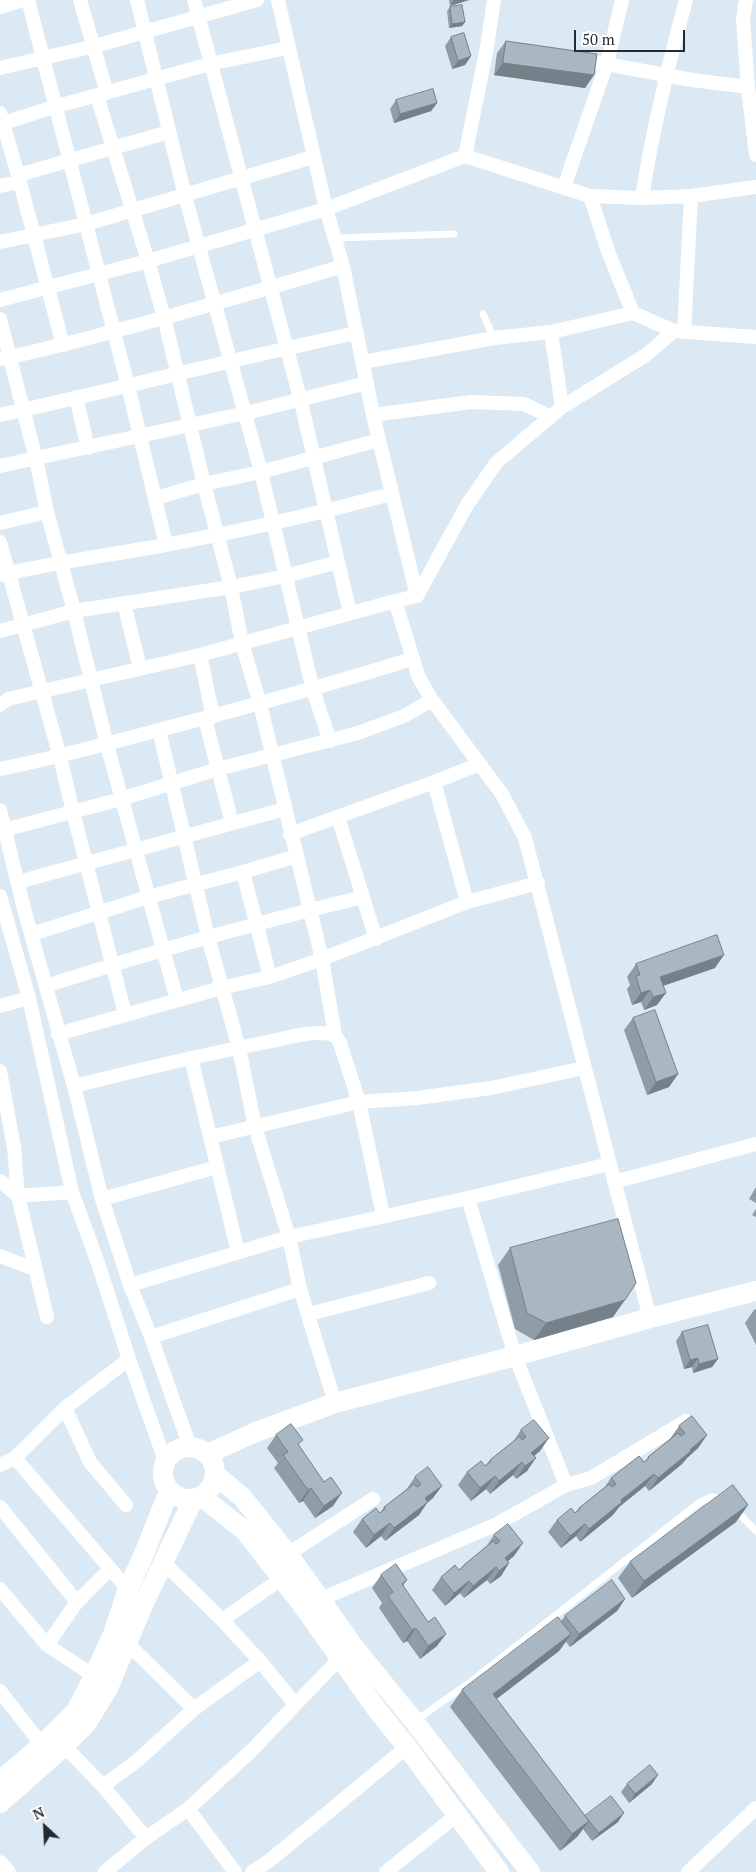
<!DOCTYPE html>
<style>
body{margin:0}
#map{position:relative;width:756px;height:1872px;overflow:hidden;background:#dae9f4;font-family:"PT Serif",serif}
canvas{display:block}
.north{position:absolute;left:20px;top:1802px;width:50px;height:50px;-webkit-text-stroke:4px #fff;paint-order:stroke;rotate:335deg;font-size:14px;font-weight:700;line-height:20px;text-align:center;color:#262b30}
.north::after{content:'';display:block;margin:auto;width:18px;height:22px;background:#262b30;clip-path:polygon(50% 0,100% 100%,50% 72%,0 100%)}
.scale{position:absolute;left:574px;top:30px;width:111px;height:22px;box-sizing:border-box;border:2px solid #262b30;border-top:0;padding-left:6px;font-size:15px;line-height:18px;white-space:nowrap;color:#262b30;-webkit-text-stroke:4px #fff;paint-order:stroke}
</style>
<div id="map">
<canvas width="756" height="1872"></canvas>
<div class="north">N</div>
<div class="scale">50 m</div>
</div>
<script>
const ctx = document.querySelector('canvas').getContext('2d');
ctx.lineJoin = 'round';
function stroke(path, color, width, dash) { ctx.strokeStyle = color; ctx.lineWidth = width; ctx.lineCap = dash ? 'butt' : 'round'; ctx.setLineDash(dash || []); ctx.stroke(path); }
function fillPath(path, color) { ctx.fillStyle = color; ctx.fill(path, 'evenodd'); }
stroke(new Path2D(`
 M335 238 454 234
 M483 314 494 338
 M735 1510 756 1531
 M415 1721 469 1683 700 1502 712 1497 724 1498`), '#fff', 7);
stroke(new Path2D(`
 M28 0 128 386 166 545
 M80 0 107 93
 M137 0 185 196 261 472 313 690 330 741
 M278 0 326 209 343 266 373 415 417 596 395 601 419 678 432 700 502 794 525 838 650 1318
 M746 0 743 20 748 87 756 155
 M0 7 23 0
 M579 59 692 80 748 87
 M0 68 95 46 257 0
 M97 96 148 261 164 317 204 484 231 587 242 643 260 704 322 959 467 902 538 883
 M0 113 18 175 63 345
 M0 124 54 107 210 64 287 48
 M465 156 590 196 642 198 691 196 756 187
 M18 175 169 132
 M0 186 20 182
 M564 187 607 63 622 0
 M590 196 609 254 633 313
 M642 198C652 131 668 66 686 0
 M0 242 86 224 313 157
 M0 300 148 261 326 209 465 156 487 47 494 0
 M0 319 36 459 47 512 74 611 107 745 177 1000
 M551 332 562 407
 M684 332 691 196
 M0 359C59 347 116 331 174 315 231 299 287 283 343 266
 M363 362 494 338 551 332 633 313 674 331 756 337
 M76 397 88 448
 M0 415C119 389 237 358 357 333
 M373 415 471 402 524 404 551 417
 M0 466 246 413 367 383
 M156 498 204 484 261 472 379 440
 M0 523 47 512
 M0 542 60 757 73 812 125 1014
 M338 562 350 613
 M1 575C55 562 111 555 165 545 242 531 317 514 391 494
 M417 596 467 505 496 463 562 407 646 355 674 331
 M124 603 140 668
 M0 631 74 611 231 587 286 576 338 562 300 398 194 0
 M200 655 213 717
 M0 705 8 699 200 655 395 601
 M205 719 232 823
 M159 730 208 937 239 1048 255 1127 289 1237 300 1289 335 1403
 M0 769C54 758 106 744 159 730 244 708 328 685 412 659
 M434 782 480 764
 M0 810 24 909 74 1086 102 1199 130 1285 151 1337 190 1447
 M338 817 376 939
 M4 830 121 799 218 769 358 733 404 716 432 700
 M290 834 434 782 467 902
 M18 882 285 809
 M0 896 29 998 72 1192 98 1263 129 1359 165 1461
 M32 934 148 897 243 872 297 856
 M270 977 322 959 335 1035
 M46 986C150 952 256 923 363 897
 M0 1006 29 998
 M58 1034 221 988 270 977 243 872
 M191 1058 238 1252
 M0 1071 14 1147 18 1196 47 1317
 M74 1086C138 1070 202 1055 267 1042 289 1038 314 1029 335 1035L340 1043 359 1102 383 1215
 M210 1137 359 1102 417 1098 491 1088 584 1068
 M0 1181 18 1196 72 1192
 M614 1182 756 1144
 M468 1198 515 1356 566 1485
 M102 1199 217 1167
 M0 1256 34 1269
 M130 1285 289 1237 468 1198 609 1164
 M309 1314 429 1283
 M151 1337 300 1289
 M65 1408 90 1462 126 1505
 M15 1458 132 1594
 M0 1465 15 1458 65 1408 129 1359
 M0 1507 77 1602 47 1645
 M288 1554 373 1499
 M0 1589 47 1645 94 1676
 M321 1599 495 1525 566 1485 591 1478 686 1421
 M77 1602 110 1569
 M222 1620 281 1579
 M126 1642 194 1709
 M260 1661 295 1704
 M0 1691 42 1745
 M64 1746 103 1786
 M188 1809 235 1872
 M146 1838 103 1786 138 1760 194 1709 260 1661 222 1620 163 1562
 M0 1862 9 1872
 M105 1872 146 1838 188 1809 252 1750 340 1658
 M252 1872 269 1861 407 1747
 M386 1872 458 1814
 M688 1872 756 1808`), '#fff', 14);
stroke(new Path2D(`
 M163 1473a26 26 0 1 1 52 0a26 26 0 1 1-52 0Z
 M207 1454 256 1432 335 1403 515 1356 650 1318 756 1291
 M216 1475 242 1497 288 1554 354 1647 414 1721 530 1872
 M202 1497 245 1531 298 1599 378 1711 407 1747 499 1872
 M0 1781 42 1745 76 1711 94 1676 113 1634 128 1589 144 1554 169 1491
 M0 1803 60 1750 86 1724 108 1688 143 1605 193 1500`), '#fff', 20);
fillPath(new Path2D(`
 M449 0H469L450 6Z
 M450 7 465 22 462 26 449 28 447 11Z
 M451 37 471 56 465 65 452 69 445 46Z
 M506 41 594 75 585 88 494 75 497 53Z
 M396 100 437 103 431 111 394 123 390 109Z
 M636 964 715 968 663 986 657 1005 644 1010 641 1002 632 1005 627 989 630 985 627 977Z
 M633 1018 678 1074 669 1087 647 1095 624 1030Z
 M756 1187V1203L749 1199Z
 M756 1209V1217L752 1215Z
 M510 1248 613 1317 534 1340 515 1329 498 1265Z
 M756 1309V1345L745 1323 754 1310Z
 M682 1332 718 1359 712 1367 693 1373 692 1367 684 1369 676 1341Z
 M679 1426 707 1435 698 1448 687 1458 682 1464 649 1491 645 1486 619 1507 613 1515 580 1542 576 1536 561 1548 548 1532 557 1520 575 1513 579 1508 604 1488 611 1478 645 1462 648 1457 670 1439Z
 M521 1430 540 1451 534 1456 527 1471 516 1479 513 1475 490 1494 486 1489 471 1501 458 1485 467 1472 485 1466 490 1460 513 1442Z
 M276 1435 299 1446 333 1506 315 1518 303 1501 299 1503 274 1468 278 1463 267 1448Z
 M415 1477 433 1498 427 1503 419 1515 385 1541 381 1536 366 1548 353 1532 362 1519 380 1513 384 1507 406 1490Z
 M748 1505 736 1522 632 1598 618 1578 630 1562Z
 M494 1535 514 1556 508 1561 509 1563 501 1576 490 1584 487 1580 464 1598 460 1593 445 1606 432 1590 441 1577 459 1570 464 1565 486 1547Z
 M381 1575 407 1580 403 1586 437 1646 420 1659 407 1641 403 1643 379 1608 382 1603 372 1588Z
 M625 1599 617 1611 570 1647 566 1642 559 1651 496 1699 585 1816 618 1822 592 1841 583 1829 577 1837 560 1851 450 1707 462 1690 561 1621 565 1616Z
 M627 1784H652L629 1803 621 1792Z`), '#909da7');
fillPath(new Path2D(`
 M454 0H469L450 6Z
 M465 22 462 26 449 28 452 24Z
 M471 56 465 65 452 69 458 61Z
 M503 63 594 75 585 88 494 75Z
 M437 103 431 111 394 123 400 114Z
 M724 955 715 968 651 990 660 977Z
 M650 990 641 1002 632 1005 641 993Z
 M666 993 657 1005 644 1010 653 997Z
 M678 1074 669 1087 647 1095 656 1082Z
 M625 1300 613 1317 534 1340 546 1323Z
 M698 1358 692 1367 684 1369 690 1360Z
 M718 1359 712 1367 693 1373 699 1364Z
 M707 1435 698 1448 687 1458 682 1464 649 1491 658 1478 690 1450Z
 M549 1438 540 1451 524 1464 531 1453Z
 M536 1458 527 1471 516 1479 525 1466Z
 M522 1462 513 1475 490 1494 499 1481Z
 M654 1474 645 1486 619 1507 613 1515 580 1542 589 1529 621 1500Z
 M495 1476 486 1489 471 1501 480 1488Z
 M442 1486 433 1498 427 1503 419 1515 385 1541 394 1528 425 1498Z
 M311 1488 303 1501 299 1503 308 1490Z
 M342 1493 333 1506 315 1518 324 1506Z
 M748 1505 736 1522 632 1598 644 1581Z
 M390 1523 381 1536 366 1548 374 1535Z
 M585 1524 576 1536 561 1548 570 1536Z
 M523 1543 514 1556 498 1569 505 1558Z
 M509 1563 501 1576 490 1584 499 1571Z
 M496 1567 487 1580 464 1598 473 1586Z
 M469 1581 460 1593 445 1606 454 1593Z
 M625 1599 617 1611 570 1647 579 1634Z
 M416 1628 407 1641 403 1643 412 1630Z
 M446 1634 437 1646 420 1659 428 1646Z
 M571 1634 559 1651 481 1711 493 1694Z
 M658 1775 652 1784 629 1803 635 1794Z
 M624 1813 618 1822 592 1841 599 1833Z
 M589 1821 577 1837 560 1851 572 1834Z`), '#768088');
const building = new Path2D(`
 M462 5 465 22 452 24 450 7Z
 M464 33 471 56 458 61 451 37Z
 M506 41 597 54 594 75 503 63Z
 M433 89 437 103 400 114 396 100Z
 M717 935 724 955 660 977 666 993 653 997 650 990 641 993 636 976 640 975 636 964Z
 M655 1010 678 1074 656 1082 633 1018Z
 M618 1219 636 1283 625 1300 546 1323 527 1313 510 1248Z
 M708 1325 718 1359 699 1364 698 1358 690 1360 682 1332Z
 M692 1416 707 1435 690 1450 691 1451 658 1478 654 1474 621 1500 622 1502 589 1529 585 1524 570 1536 557 1520 571 1508 575 1513 580 1509 579 1508 609 1484 612 1487 616 1484 611 1478 639 1456 644 1462 649 1458 648 1457 678 1433 681 1436 685 1433 679 1426Z
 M534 1420 549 1438 531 1453 536 1458 525 1466 522 1462 499 1481 495 1476 480 1488 467 1472 481 1461 485 1466 491 1461 490 1460 520 1436 522 1440 526 1437 521 1430Z
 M291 1424 303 1440 298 1444 324 1482 331 1477 342 1493 324 1506 311 1488 308 1490 283 1455 288 1452 276 1435Z
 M428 1467 442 1486 425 1498 428 1502 394 1528 390 1523 374 1535 362 1519 376 1508 380 1513 385 1509 384 1507 414 1484 417 1487 421 1484 415 1477Z
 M733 1485 748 1505 644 1581 630 1562Z
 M508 1524 523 1543 505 1558 509 1563 499 1571 496 1567 473 1586 469 1581 454 1593 441 1577 455 1565 459 1570 464 1566V1565L493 1541 496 1544 500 1541 494 1535Z
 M396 1564 407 1580 402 1584 428 1622 435 1617 446 1634 428 1646 416 1628 412 1630 388 1596 393 1592 381 1575Z
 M612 1580 625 1599 579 1634 565 1616Z
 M558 1617 571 1634 493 1694 589 1821 572 1834 462 1690Z
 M650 1765 658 1775 635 1794 627 1784Z
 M611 1796 624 1813 599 1833 585 1816Z`);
fillPath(building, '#a8b7c2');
stroke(building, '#768088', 1);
</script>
